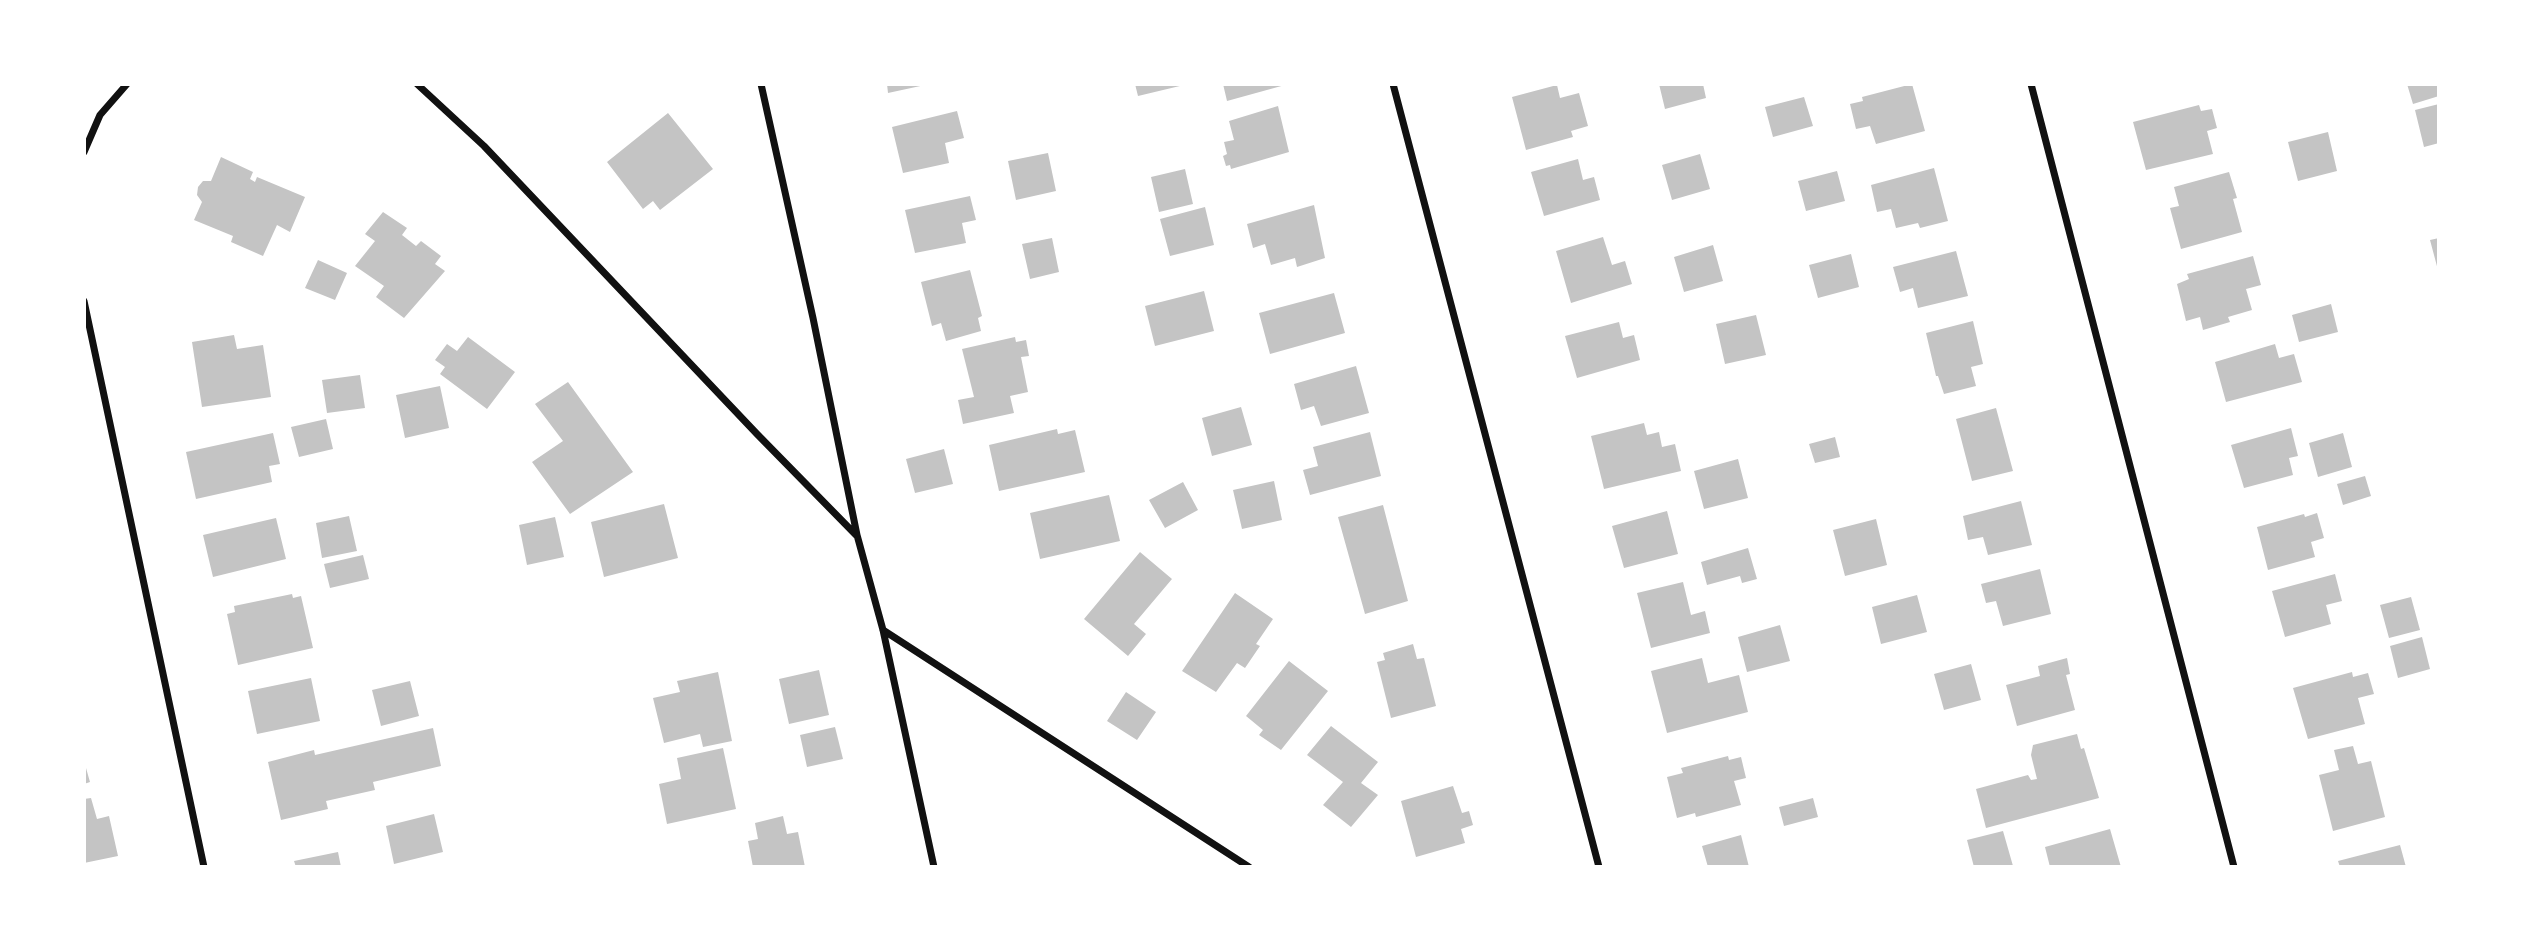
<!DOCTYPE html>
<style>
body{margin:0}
#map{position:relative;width:2523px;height:951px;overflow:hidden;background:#fff;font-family:"Asap Condensed",sans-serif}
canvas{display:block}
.frame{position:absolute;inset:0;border:86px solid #fff;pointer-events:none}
</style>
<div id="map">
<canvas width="2523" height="951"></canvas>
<div class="frame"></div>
</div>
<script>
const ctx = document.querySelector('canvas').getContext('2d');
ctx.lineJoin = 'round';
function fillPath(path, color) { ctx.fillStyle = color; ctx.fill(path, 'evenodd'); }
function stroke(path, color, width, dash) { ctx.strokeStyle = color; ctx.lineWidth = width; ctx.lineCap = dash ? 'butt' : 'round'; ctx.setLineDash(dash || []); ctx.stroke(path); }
fillPath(new Path2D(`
 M887 84H925V85L888 93Z
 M1135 84H1184V85L1138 96Z
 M1223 84H1285V85L1227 101Z
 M1659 84H1703L1706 98 1665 109Z
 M1912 84 1925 131 1876 144 1870 126 1856 129 1850 104 1863 101 1862 97Z
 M2407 84H2439V96L2413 104Z
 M1557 85 1560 98 1579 93 1588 126 1571 131 1573 137 1526 150 1512 97Z
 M1804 97 1813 126 1773 137 1765 107Z
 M2439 104V143L2424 147 2415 110Z
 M2199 105 2201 111 2212 109 2217 128 2207 131 2213 154 2146 170 2133 122Z
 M1278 106 1289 152 1231 169 1230 165 1226 166 1223 156 1227 154 1224 142 1234 140 1229 121Z
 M957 111 964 138 945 143 949 163 903 173 892 127Z
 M668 113 713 169 660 210 653 201 643 209 607 162Z
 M2328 132 2337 171 2298 181 2288 142Z
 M1048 153 1056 191 1016 200 1008 161Z
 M1700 154 1710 189 1672 200 1662 165Z
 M221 157 253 172 250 179 255 182 257 177 305 197 290 232 277 225 263 256 231 242 233 236 194 220 202 202 197 195 198 187 203 181H211Z
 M1578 159 1583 180 1594 177 1600 200 1544 216 1531 172Z
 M1934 168 1948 221 1920 228 1918 223 1896 228 1891 209 1877 212 1871 185Z
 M1185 169 1193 204 1159 212 1151 177Z
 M1837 171 1845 201 1806 211 1798 181Z
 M2229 172 2237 198 2233 199 2242 232 2181 249 2170 208 2179 206 2174 187Z
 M970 196 976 220 962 223 966 243 915 253 905 210Z
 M1314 205 1325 258 1297 267 1295 258 1271 265 1265 244 1253 248 1247 224Z
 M1205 207 1214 245 1170 256 1160 219Z
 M383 212 407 228 402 235 416 246 421 241 441 256 435 264 445 271 404 318 376 297 384 286 355 266 375 241 365 234Z
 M1603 237 1612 265 1625 261 1632 284 1571 303 1556 251Z
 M1052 238 1059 272 1030 279 1022 244Z
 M2439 238V270H2438L2430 240Z
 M1713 245 1723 281 1684 292 1674 257Z
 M1956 251 1968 296 1918 308 1913 288 1900 292 1893 267Z
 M1851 254 1859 287 1818 298 1809 265Z
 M2253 256 2261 285 2246 289 2252 310 2228 317 2230 322 2203 330 2200 317 2186 321 2177 284 2189 279 2187 274Z
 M318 260 347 273 335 300 305 288Z
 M970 270 982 316 978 318 981 331 946 341 941 323 932 326 921 282Z
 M1204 291 1214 331 1155 346 1145 306Z
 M1334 293 1345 333 1270 354 1259 313Z
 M2331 304 2338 332 2299 342 2292 315Z
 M1756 315 1766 355 1725 364 1716 324Z
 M1973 321 1983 364 1971 367 1976 386 1944 394 1938 376H1936L1926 333Z
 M1619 322 1623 338 1634 335 1640 360 1577 378 1565 336Z
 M234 335 237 349 263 345 271 397 202 407 192 342Z
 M468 337 515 372 487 409 440 374 445 367 435 360 447 344 457 351Z
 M1015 337 1016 342 1026 340 1029 356 1021 357 1028 392 1010 396 1014 413 963 424 958 400 974 397 962 349Z
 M2275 344 2279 358 2294 354 2302 382 2226 402 2215 362Z
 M1356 366 1369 413 1321 426 1314 406 1301 410 1294 384Z
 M360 375 365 408 327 413 322 380Z
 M568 382 633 472 570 514 532 462 563 441 535 404Z
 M440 386 449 428 405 438 396 395Z
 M1241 407 1252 445 1212 456 1202 418Z
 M1996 408 2013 471 1972 481 1956 419Z
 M326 419 333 449 299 457 291 427Z
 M1644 423 1647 435 1659 432 1662 447 1675 444 1681 471 1604 489 1591 436Z
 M2291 428 2298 456 2289 458 2293 475 2244 488 2231 445Z
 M1057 429 1058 434 1075 430 1085 472 999 491 989 445Z
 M1370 432 1381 476 1310 495 1303 470 1318 466 1313 447Z
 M273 433 280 464 269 466 272 482 196 499 186 452Z
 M2343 433 2352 467 2318 477 2309 443Z
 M1835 437 1840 457 1815 463 1809 444Z
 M944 449 953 484 915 493 906 459Z
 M1738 459 1748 498 1704 509 1694 471Z
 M2365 476 2371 496 2343 505 2337 484Z
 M1274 481 1282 520 1242 529 1233 490Z
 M1183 482 1198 510 1165 528 1149 500Z
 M1109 495 1120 541 1040 559 1030 513Z
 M2021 501 2032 545 1988 555 1983 537 1968 540 1963 516Z
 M664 504 678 558 604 577 591 522Z
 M1383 505 1408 601 1365 614 1338 517Z
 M1667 511 1678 554 1624 568 1612 526Z
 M2317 513 2324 538 2311 542 2315 557 2268 570 2257 527 2304 514 2305 517Z
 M349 516 357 551 322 558 316 523Z
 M555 517 564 557 527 565 519 525Z
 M276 518 286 559 213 577 203 535Z
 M1876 519 1887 565 1845 576 1833 530Z
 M1748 548 1757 579 1742 583 1740 576 1707 585 1701 562Z
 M1140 552 1172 579 1134 624 1146 634 1128 656 1084 619Z
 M363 555 369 579 330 588 324 564Z
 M2040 569 2051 614 2003 626 1996 601 1986 603 1981 584Z
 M2335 574 2342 601 2326 605 2331 624 2285 637 2272 591Z
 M1683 582 1691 615 1705 611 1710 633 1651 648 1637 593Z
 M1235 593 1273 619 1256 644 1260 646 1245 668 1237 663 1216 692 1182 671Z
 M292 594 293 598 301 596 313 648 238 665 227 614 235 612 234 606Z
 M1917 595 1927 632 1881 644 1872 607Z
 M2411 597 2420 630 2389 638 2380 605Z
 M1780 625 1790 661 1747 672 1738 637Z
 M2422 637 2430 669 2398 678 2390 646Z
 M1413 644 1417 659 1424 658 1436 706 1391 718 1377 662 1385 660 1383 653Z
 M1702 658 1708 683 1739 675 1748 712 1667 733 1651 671Z
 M2067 658 2070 674 2066 675 2075 710 2017 726 2006 685 2040 676 2038 666Z
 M1289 661 1328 691 1281 750 1259 735 1263 730 1246 716Z
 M1971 664 1981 700 1944 710 1934 674Z
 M819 670 829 715 789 724 779 679Z
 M718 672 732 741 703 747 700 734 664 743 653 698 680 692 677 681Z
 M2352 672 2353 677 2368 673 2374 694 2358 698 2365 724 2308 739 2293 688Z
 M311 678 320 721 257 734 248 691Z
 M410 681 419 716 381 726 372 690Z
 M1126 692 1156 712 1137 740 1107 721Z
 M1331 726 1378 762 1361 783 1378 795 1351 827 1323 805 1343 782 1307 755Z
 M835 727 843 759 807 767 800 735Z
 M433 728 441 766 373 782 375 790 326 801 328 809 281 820 268 762 314 750 315 755Z
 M2077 734 2081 749 2084 748 2099 798 1986 828 1976 789 2028 775 2031 780 2037 779 2031 755 2033 745Z
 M2353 746 2358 764 2371 761 2385 817 2333 831 2319 775 2339 770 2334 750Z
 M723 748 736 809 667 824 659 784 681 779 677 758Z
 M1728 756 1729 760 1741 757 1746 778 1734 781 1741 805 1696 817 1695 813 1677 818 1667 777 1683 773 1681 768Z
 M84 761 90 782 84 784Z
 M1453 786 1462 813 1469 811 1473 825 1461 829 1465 843 1416 857 1401 801Z
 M91 798 97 819 109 816 118 856 84 863V799Z
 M1813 798 1818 817 1784 826 1779 807Z
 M434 814 443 852 394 864 386 826Z
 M783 816 787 834 798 832 805 867H753L748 841 758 839 755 823Z
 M2110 829 2121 867H2050L2045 847Z
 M2003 831 2013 866 1974 867 1967 840Z
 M1741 835 1749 867H1708L1702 846Z
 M2400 845 2406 867H2340L2338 861Z
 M338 852 341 867H296L294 861Z`), '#c4c4c4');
stroke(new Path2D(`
 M417 84 484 146 757 434 856 535
 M761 84 813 318 857 535 883 630 934 867
 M1393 84 1599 867
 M2031 84 2234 867
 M84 152 100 115 127 84
 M84 301 204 867
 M883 630 1249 867`), '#111', 7);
</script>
